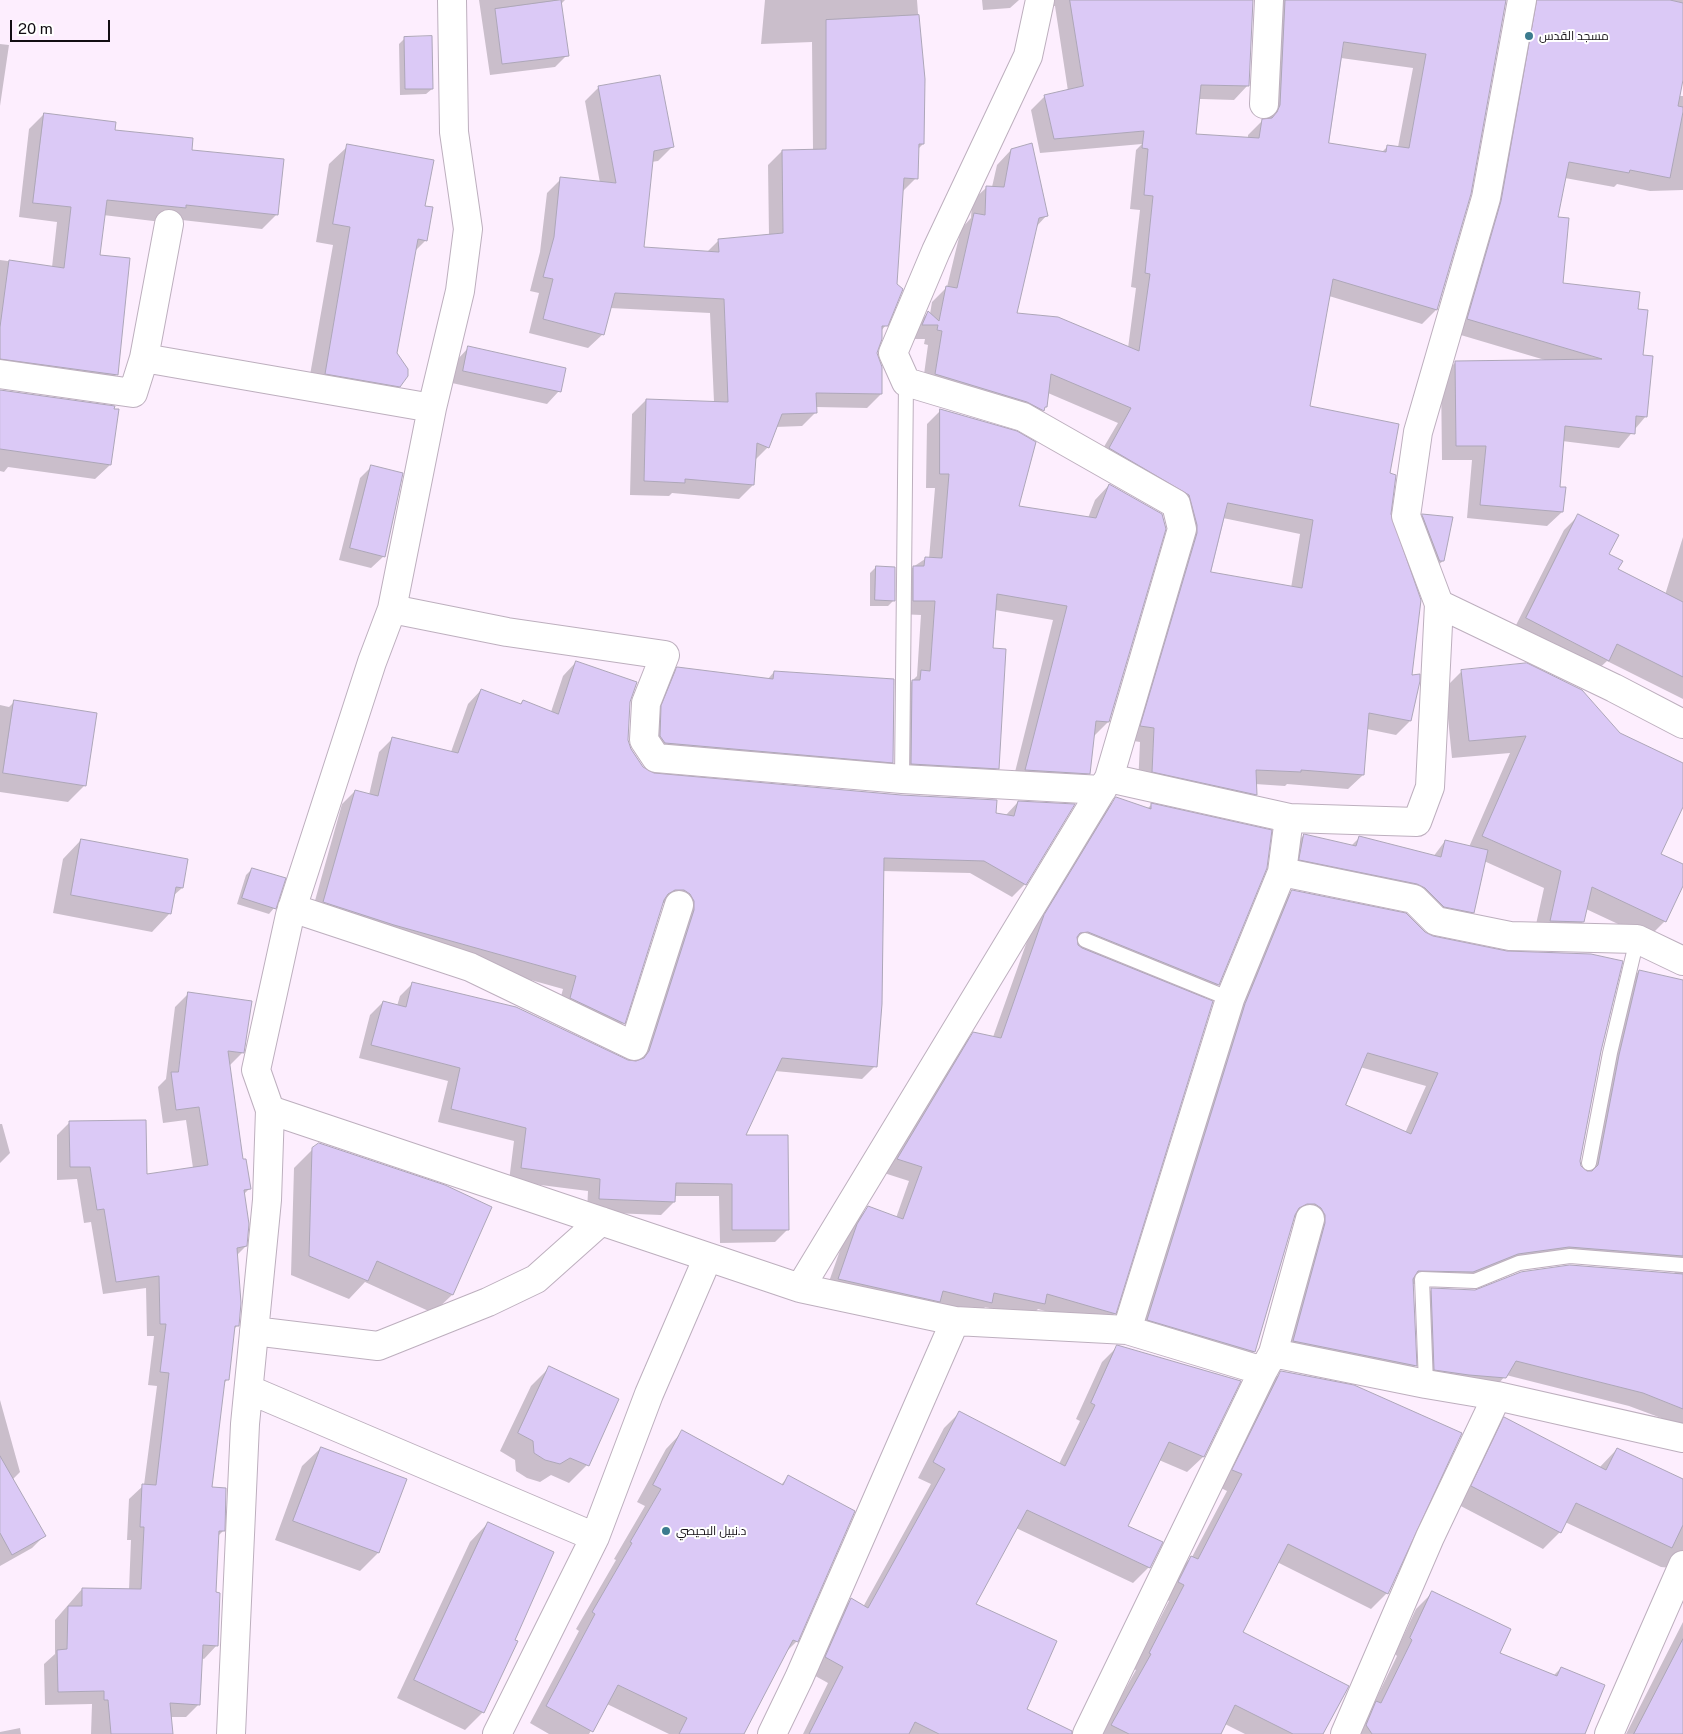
<!DOCTYPE html>
<meta charset="utf-8">
<style>
body{margin:0}
#map{position:relative;width:1683px;height:1734px;overflow:hidden;background:#fdeefe;font-family:"Public Sans",sans-serif}
canvas{display:block}
.scale{position:absolute;left:10px;top:20px;width:100px;height:22px;box-sizing:border-box;border:2px solid #120d13;border-top:0;padding-left:6px;font-size:15px;line-height:18px;white-space:nowrap;color:#120d13;-webkit-text-stroke:4px #fff;paint-order:stroke}
</style>
<div id="map">
<canvas width="1683" height="1734"></canvas>
<div class="scale">20 m</div>
</div>
<script>
const ctx = document.querySelector('canvas').getContext('2d');
ctx.lineJoin = 'round';
function fillPath(path, color) { ctx.fillStyle = color; ctx.fill(path, 'evenodd'); }
function stroke(path, color, width, dash) { ctx.strokeStyle = color; ctx.lineWidth = width; ctx.lineCap = dash ? 'butt' : 'round'; ctx.setLineDash(dash || []); ctx.stroke(path); }
function label(font, color, halo, rows, align = 'center') {
  ctx.font = font + ' "Public Sans",Cairo,sans-serif'; ctx.lineWidth = 4; ctx.setLineDash([]); ctx.textBaseline = 'middle'; ctx.strokeStyle = halo; ctx.fillStyle = color; for (const [text, x, y, turn = 0] of rows) {
    ctx.save(); ctx.translate(x, y); ctx.rotate((+turn || 0) * Math.PI / 180); ctx.textAlign = isNaN(turn) ? turn : align; if (halo) ctx.strokeText(text, 0, 0); ctx.fillText(text, 0, 0); ctx.restore();
  }
}
fillPath(new Path2D(`
 M479 0H565L561 4 567 55 555 67 490 75Z
 M765 0H917L923 79V144L918 149 916 178 902 192 886 325 881 331 876 353 881 394 867 408 816 407V412L802 426 775 427 768 447 755 460 753 485 739 499 672 493 669 496 630 495 632 414 646 400 714 402 710 313 610 308 603 334 588 348 529 333 539 293 530 291 540 252 547 193 561 179 600 183 585 101 599 87 672 147 658 161 651 162 642 248 707 252 719 240 769 236 768 165 782 151 813 150 812 42 761 44Z
 M982 0H1019L1010 8 983 10Z
 M1032 0H1134L1195 135 1248 138V135L1263 120H1266L1271 16 1261 0H1505L1436 310 1422 324 1329 296 1308 407 1388 474 1390 521 1410 676V721L1396 735 1367 729 1363 775 1348 789 1287 784 1285 786 1255 784V794L1241 809 1138 786 1140 742 1127 740 1174 509 1095 462 1118 423 1048 393 1046 406 1029 425 922 389 928 345 924 344 925 339H908L914 327 928 313 930 314 932 302 947 287 961 229 971 218 972 201 987 187H992L997 165 1011 150 1047 215 1036 227 1015 314 1128 348 1136 288 1131 287 1140 210 1130 209 1136 150 1142 144 1040 153 1031 110 1045 96 1068 91 1055 6 1039 7ZM1341 58 1413 68 1398 147 1388 146 1381 153 1328 144ZM1223 518 1300 534 1291 588 1209 573Z
 M1167 0H1252L1248 85 1234 100 1169 98Z
 M1513 0H1683V74L1679 96H1683V190L1650 191 1617 184 1614 187 1565 178 1557 219 1562 285 1637 310 1646 416 1619 448 1562 441 1559 488 1562 512 1547 526 1467 518 1472 460H1442L1441 376 1456 362 1545 360 1454 333Z
 M405 38 432 89 426 94 400 95 399 44Z
 M0 44 9 45 0 106Z
 M44 114 191 151 277 214 262 229 173 219 170 223 103 215 99 256 117 374 102 389 0 375V260L52 267 57 222 19 217 29 129Z
 M348 146 424 207 426 240 414 252 396 353 399 386 380 404 307 392 333 245 316 242 329 164Z
 M469 347 559 391 547 404 452 383 457 360Z
 M0 391 110 465 95 479 8 467 4 472 0 471Z
 M941 410 1018 507 1088 518 1095 500 1109 485 1108 722 1093 737 1089 773 1074 787 1012 784 1053 620 995 610 992 650 998 768 983 782 897 778 898 695 917 676 921 615 899 614V582L913 567 925 559H929L935 488H926L927 424Z
 M372 466 384 556 371 568 339 560 360 478Z
 M1423 516 1451 519 1443 561 1437 566 1417 521Z
 M1578 516 1617 570 1665 595 1683 537V699L1607 661 1593 674 1512 633 1564 530Z
 M876 567 894 600 888 606H870V573Z
 M576 662 629 702 627 740 630 749 642 768 654 775 1005 816 1018 802 1025 884 1012 897 970 873 882 871 875 1066 862 1079 775 1071 744 1136 788 1229 775 1242 720 1243 719 1196H674V1202L661 1215 587 1212 588 1191 509 1181 514 1141 438 1122 448 1081 359 1058 370 1015 383 1002 397 1006 400 996 413 983 627 1061 637 1062 681 924 671 903H662L623 1023 610 1037 557 1011 563 989 380 938 311 915 342 804 355 791 369 795 379 752 392 739 451 752 468 704 481 690 520 705 523 701 551 712 563 676Z
 M678 668 767 680 774 672 892 762 874 780 646 761 659 687Z
 M1462 671 1619 734 1683 765V804L1659 854 1683 866V884L1665 921 1648 938 1586 909 1583 922 1566 939 1533 938 1544 888 1484 861 1473 912 1461 924 1288 871 1292 847 1304 835 1351 846 1359 838 1433 857 1445 841 1469 847 1510 753 1452 758 1445 688Z
 M14 702 85 785 68 802 0 792V705L9 707Z
 M1116 799 1147 809 1151 805 1218 984 1203 999 1115 1313 1101 1327 1038 1309 1030 1317 985 1307 977 1316 825 1293 844 1239 854 1222 868 1208 896 1218 909 1181 884 1173 960 1047 974 1033 993 1037 1031 930 1102 813Z
 M81 840 187 860 182 888 173 896 170 913 152 932 53 913 63 859Z
 M252 869 274 908 269 914 237 904 246 875Z
 M1292 891 1424 933 1600 1051 1579 1161 1580 1167 1586 1172 1606 1069 1626 984 1639 971 1683 996V1424L1680 1425 1629 1406 1506 1375 1492 1391 1421 1383 1418 1303 1432 1289 1475 1291 1678 1275 1670 1269 1555 1260 1459 1285 1412 1284 1415 1366 1402 1379 1280 1354 1301 1217H1293L1254 1352 1241 1365 1134 1333 1232 1019 1279 905ZM1360 1067 1426 1086 1405 1133 1345 1105Z
 M188 994 243 1052 229 1066 242 1160 249 1189 243 1195 246 1246 237 1255 238 1325 233 1330 228 1379 224 1383 211 1489 223 1531 218 1536 215 1594 217 1645 204 1659 201 1658 199 1704 186 1717H170L172 1734H91L92 1704 45 1705 44 1664 55 1654V1620L82 1589 129 1590 131 1540H127L129 1499 144 1485 157 1386 148 1385 154 1336H147L146 1288 103 1294 91 1222 84 1223 77 1179 57 1180V1135L70 1122 146 1175 193 1168 186 1120 163 1123 158 1087 166 1079 175 1007Z
 M0 1124H2L10 1153 0 1163Z
 M313 1149 491 1207 452 1295 433 1313 365 1282 349 1299 291 1275 294 1168Z
 M1117 1347 1239 1381 1203 1457 1187 1472 1159 1460 1126 1526 1149 1567 1133 1583 1016 1528 974 1605 1026 1709 1053 1734H803L828 1683 810 1673 836 1615 851 1600 863 1607 931 1484 918 1478 944 1428 959 1413 1059 1464 1080 1421 1076 1419 1102 1362Z
 M549 1368 587 1465 569 1483 551 1475 540 1482 527 1478 516 1471 515 1460 500 1451 531 1386Z
 M1282 1372 1387 1593 1371 1609 1277 1562 1241 1632 1322 1734H1245L1225 1724 1220 1734H1100L1136 1670 1134 1669 1169 1601 1163 1598 1175 1573 1192 1557 1227 1491 1217 1486 1265 1388Z
 M0 1400 20 1472 8 1484 0 1486Z
 M1505 1419 1599 1468 1617 1449 1683 1480V1577L1672 1568 1661 1567 1565 1522 1560 1532 1543 1549 1455 1503 1487 1436Z
 M682 1432 781 1485 788 1477 797 1641 785 1653 743 1734H669L607 1704 589 1734H549L530 1723 579 1631 576 1629 616 1560 614 1559 645 1506 637 1502 666 1449Z
 M321 1448 405 1479 378 1553 360 1571 275 1540 302 1466Z
 M0 1514 44 1536 32 1548 0 1566Z
 M488 1523 483 1712 465 1730 397 1698 470 1542Z
 M1432 1593 1498 1653 1554 1675 1561 1668 1583 1734H1354L1361 1718 1372 1707 1397 1656 1395 1654 1416 1609Z
 M1683 1622V1734H1626Z
 M20 1728 21 1734H0V1732Z`), '#0003');
const building = new Path2D(`
 M561 0 569 56 502 64 495 9Z
 M1070 0H1253L1249 86 1201 85 1196 134 1259 138 1262 119 1272 118 1277 112 1280 105 1285 0H1506L1471 194 1437 310 1333 279 1310 406 1399 424 1390 473 1396 475 1391 514 1421 600 1412 675 1420 674V681L1411 721 1369 713 1364 775 1301 770V772L1256 770 1257 795 1152 772 1154 728 1140 726 1197 533V525L1189 495 1109 448 1131 408 1051 374 1047 407H1045L1044 411 1027 402 935 374 942 331 937 330 938 325H922L928 311 939 321 946 286 957 288 974 213 985 215 986 186 1004 187 1011 149 1032 143 1048 216 1039 218 1017 313 1058 317 1139 351 1150 274 1145 273 1153 196 1144 195 1148 149 1142 148 1144 131 1054 139 1044 95 1083 86ZM1344 42 1426 54 1409 148 1387 145 1386 152 1329 143ZM1228 503 1313 520 1302 588 1211 572Z
 M1537 0H1670L1683 3V80L1678 106 1683 107V112L1670 178 1630 170 1629 173 1569 162 1558 217 1569 218 1563 283 1640 292 1638 309 1648 310 1643 355 1653 356 1647 417 1636 416 1635 434 1565 426 1560 487H1566L1563 512 1480 505 1486 446H1456L1455 361 1602 359 1467 319 1501 201Z
 M919 15 925 79 924 144H919L918 179 904 178 897 284 903 289 888 326H882V339L877 353 882 367V394L816 393 817 413 782 414 769 448 757 443 754 485 685 479V483L644 481 646 399 728 402 724 299 615 293 604 335 543 319 553 279 543 277 554 237 560 177 616 183 598 86 660 75 674 147 654 151 644 247 719 252 718 239 783 233 782 150 826 149V20Z
 M432 36 433 89H405L404 37Z
 M44 113 116 122 115 130 193 138 192 150 284 159 278 215 186 205V208L107 200 100 255 130 258 118 375 0 359V327L9 260 64 268 71 207 33 203Z
 M347 144 434 160 425 206 433 207 427 241 418 239 397 353 408 369V376L400 387 325 374 350 227 333 224Z
 M468 346 566 368 561 392 463 371Z
 M0 390 115 406 114 409H119L111 465 0 449Z
 M940 409 1017 431 1036 442 1019 506 1096 518 1109 484 1162 514 1166 529 1109 722 1096 721 1090 774 1025 770 1067 606 997 594 993 648 1006 649 999 769 911 764 912 680H920L921 670 930 671 935 601H913V566H924L925 557 942 558 949 474H940Z
 M371 465 403 473 385 557 350 548Z
 M1422 514 1453 517 1444 561H1440Z
 M1578 514 1619 535 1609 554 1623 561 1618 569 1683 602V677L1617 644 1609 661 1526 618Z
 M876 566 895 567V601L875 600Z
 M576 661 637 682 630 702 628 740 631 749 643 767 654 773 901 795 997 800 996 813 1014 816 1018 801 1075 804 1026 885 984 861 884 858 882 1004 877 1067 782 1058 746 1135H788L789 1230H732V1184L676 1183 675 1202 599 1199 600 1179 521 1168 526 1128 451 1109 460 1068 371 1045 383 1001 406 1007 412 982 516 1007 628 1060 636 1061 644 1058 649 1051 694 910V901L690 894 684 890H675L668 894 664 900 625 1024 570 998 576 976 394 925 323 902 355 790 378 796 392 737 458 753 481 689 521 704 523 700 558 714Z
 M1527 663 1582 690 1620 733 1683 763V807L1661 854 1683 864V886L1666 922 1592 887 1584 922 1550 921 1561 871 1482 836 1526 736 1469 741 1461 670Z
 M677 667 773 679 774 671 894 679 893 763 665 743 660 736 661 706Z
 M14 700 97 713 86 786 3 773Z
 M1116 797 1151 809V803L1272 830 1267 868 1219 985 1088 932 1080 933 1077 937 1078 945 1082 948 1213 1001 1116 1314 1047 1294 1045 1304 994 1293 992 1303 943 1291 940 1302 838 1279 857 1224 868 1206 903 1219 922 1167 897 1159 973 1032 1001 1038 1044 915Z
 M1304 834 1356 846 1359 836 1441 857 1445 840 1488 850 1474 913 1444 907 1425 888 1417 884 1299 860Z
 M81 839 188 859 183 888 176 887 171 914 71 895Z
 M252 868 286 878 276 909 242 898Z
 M1292 890 1406 913 1425 932 1433 936 1507 951 1591 954 1623 961 1601 1051 1580 1161 1581 1166 1587 1171H1592L1598 1165 1619 1055 1639 970 1683 980V1256L1569 1247 1518 1254 1473 1272 1418 1271 1413 1279 1417 1366 1293 1341 1325 1223V1215L1321 1208 1315 1204H1307L1299 1208 1295 1215 1255 1352 1147 1320 1245 1004ZM1368 1053 1438 1073 1411 1134 1346 1105Z
 M188 992 252 1001 244 1053 228 1051 243 1159H246L251 1189 244 1190 249 1224 247 1246 237 1248 241 1303 239 1326H235L229 1380H225L212 1487 226 1488 225 1531H219L216 1592 220 1593 218 1646 203 1645 200 1705 170 1703 173 1734H111L108 1700H104V1691L58 1692 57 1650 67 1649 68 1606H82V1588L141 1589 144 1527H140L142 1484 156 1485 169 1373 160 1372 166 1324H160L159 1276 116 1282 104 1209 97 1210 90 1167H70L69 1121 146 1120 147 1174 208 1165 199 1107 176 1110 171 1072H178Z
 M319 1143 445 1185 492 1207 453 1295 377 1261 368 1281 309 1256 312 1148Z
 M1570 1265 1683 1274V1409L1643 1393 1516 1361 1506 1378 1469 1375 1434 1370 1431 1288 1475 1290 1521 1272Z
 M1117 1345 1241 1381 1204 1457 1169 1442 1128 1526 1163 1542 1150 1568 1027 1510 976 1604 1057 1641 1027 1709 1072 1731V1734H939L915 1722 909 1734H809L843 1667 825 1657 851 1598 868 1608 945 1469 933 1462 959 1411 1065 1466 1095 1405 1091 1403Z
 M549 1366 619 1399 589 1466 570 1458 560 1464 545 1460 534 1453 533 1441 518 1433Z
 M1281 1371 1354 1385 1462 1433 1388 1594 1288 1544 1243 1632 1349 1686 1323 1734H1293L1235 1705 1221 1734H1129L1111 1725 1151 1654 1149 1653 1184 1585 1178 1582 1191 1556 1198 1559 1242 1474 1232 1470Z
 M1504 1417 1606 1470 1617 1448 1683 1479V1525L1672 1548 1576 1503 1561 1533 1471 1486Z
 M682 1430 783 1485 788 1475 855 1511 798 1642 793 1640 744 1734H679L687 1718 618 1685 593 1732 546 1706 595 1614 592 1612 632 1543 630 1542 661 1489 653 1485Z
 M321 1447 407 1479 379 1553 293 1521Z
 M0 1456 46 1536 12 1555 0 1533Z
 M488 1522 554 1552 515 1640 518 1641 484 1713 414 1680Z
 M1432 1591 1511 1629 1500 1653 1557 1676 1561 1667 1605 1685 1585 1734H1372L1366 1725 1376 1701 1381 1703 1412 1640 1410 1638Z
 M1683 1639V1734H1634Z`);
fillPath(building, '#dbc9f6');
stroke(building, '#ada6b8', 1);
const lane = new Path2D(`
 M902 779 906 382
 M1085 940 1230 999
 M1589 1163 1610 1053 1637 939
 M1426 1384 1422 1279 1475 1281 1519 1263 1570 1256 1683 1265`);
const street = new Path2D(`
 M1522 0 1486 198 1418 432 1406 516 1439 604 1614 688 1683 724
 M1264 104 1269 0
 M144 358 432 408
 M0 374 133 393 144 358 169 224
 M392 609 507 632 665 655 646 703 644 740 656 758 902 779 1102 790
 M1109 778 1289 818 1417 822 1430 787 1439 604
 M1282 872 1414 899 1436 921 1510 936 1637 939 1683 961
 M292 908 470 967 634 1046 679 905
 M270 1110 708 1257 649 1394 595 1537 497 1734
 M708 1257 800 1288 955 1321 1127 1330 1263 1371 1273 1353 1426 1384 1497 1396 1683 1438
 M800 1288 1109 778 1182 529 1176 504 1023 417 906 382 893 353 936 251 1028 56 1040 0
 M1127 1330 1230 999 1282 872 1289 818
 M254 1331 378 1346 488 1302 536 1279 601 1221
 M1273 1353 1310 1219
 M250 1390 595 1537
 M231 1734 245 1424 267 1200 270 1110 256 1070 290 915 372 662 392 609 432 408 460 291 468 229 454 132 452 0
 M772 1734 799 1678 955 1321
 M1087 1734 1263 1371
 M1345 1734 1430 1537 1497 1396
 M1609 1734 1683 1565`);
stroke(lane, '#bdafbe', 16);
stroke(street, '#bdafbe', 30);
stroke(lane, '#fff', 14);
stroke(street, '#fff', 28);
for (const [x, y, r, color] of [
 [1529,36,5,"#3b7b8e"],
 [666,1531,5,"#3b7b8e"]
]) { const dot = new Path2D(); dot.arc(x, y, r, 0, 2 * Math.PI); ctx.fillStyle = color; ctx.fill(dot); stroke(dot, '#fff', 2); }
label('12px', '#120d13', '#fff', [
 ["مسجد القدس",1539,36],
 ["د.نبيل البحيصي",676,1531]
], 'left');
</script>
